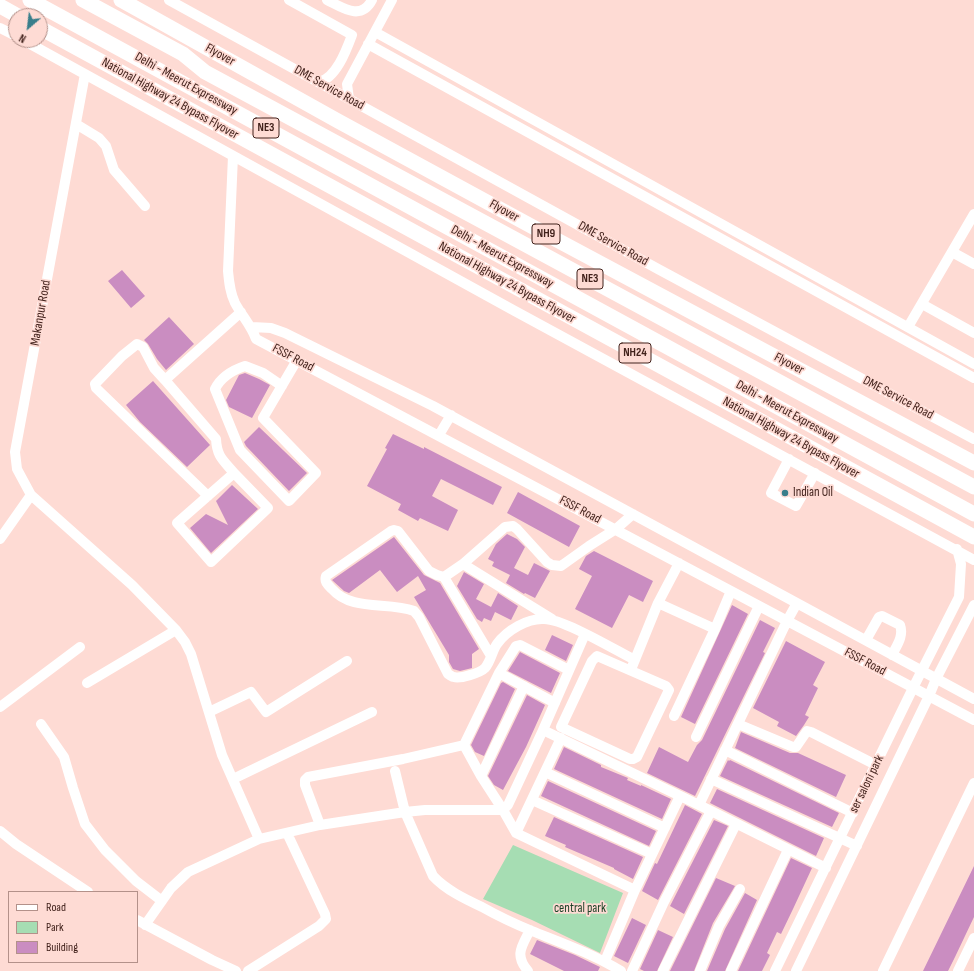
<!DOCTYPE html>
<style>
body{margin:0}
#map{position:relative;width:974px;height:971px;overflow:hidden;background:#fedbd4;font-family:"Sofia Sans Condensed",sans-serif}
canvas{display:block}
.legend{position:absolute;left:8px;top:891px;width:130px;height:72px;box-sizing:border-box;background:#fedbd4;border:1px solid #b3918a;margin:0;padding:5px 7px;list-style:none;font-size:12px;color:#42221c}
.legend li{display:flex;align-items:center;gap:8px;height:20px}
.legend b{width:20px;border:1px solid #b3918a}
.north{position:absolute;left:8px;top:8px;width:40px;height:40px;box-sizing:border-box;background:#fedbd4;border:1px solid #b3918a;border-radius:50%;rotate:208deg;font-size:11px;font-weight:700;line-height:16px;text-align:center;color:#42221c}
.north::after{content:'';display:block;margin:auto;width:14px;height:18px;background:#397e8b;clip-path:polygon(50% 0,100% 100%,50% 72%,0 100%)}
</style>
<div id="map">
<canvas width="974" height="971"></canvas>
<ul class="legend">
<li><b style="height:5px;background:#fff"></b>Road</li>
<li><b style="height:11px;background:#a6ddb3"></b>Park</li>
<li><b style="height:11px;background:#ca8dc1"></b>Building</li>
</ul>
<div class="north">N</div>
</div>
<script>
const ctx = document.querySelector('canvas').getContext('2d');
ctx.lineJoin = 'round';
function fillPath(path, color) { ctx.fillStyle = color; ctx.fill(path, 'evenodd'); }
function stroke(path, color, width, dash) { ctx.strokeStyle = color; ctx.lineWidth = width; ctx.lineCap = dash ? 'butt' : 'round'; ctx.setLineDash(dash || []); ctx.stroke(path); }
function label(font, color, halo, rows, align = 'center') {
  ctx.font = font + ' "Sofia Sans Condensed",sans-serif'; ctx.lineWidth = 3.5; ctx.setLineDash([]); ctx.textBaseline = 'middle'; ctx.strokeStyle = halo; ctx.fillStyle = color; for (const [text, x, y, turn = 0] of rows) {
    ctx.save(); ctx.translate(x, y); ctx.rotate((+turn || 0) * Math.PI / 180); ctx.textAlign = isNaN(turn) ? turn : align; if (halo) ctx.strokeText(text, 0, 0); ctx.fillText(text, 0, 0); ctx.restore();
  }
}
fillPath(new Path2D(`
 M513 845 623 893 600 953 532 920 483 899Z`), '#a6ddb3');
fillPath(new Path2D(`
 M122 270 145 296 131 308 108 281Z
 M169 317 194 344 166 370 157 359 148 344 144 340Z
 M245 373 259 379 270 385 252 418 229 407 226 400 239 375Z
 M153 381 210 445 187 467 140 422 126 405Z
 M259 427 307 473 289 491 246 446 244 442Z
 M393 434 424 449V447L502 487 493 505 441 479 432 496 458 510 448 531 420 518 418 521 398 510 401 504 367 486 387 449 385 448Z
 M232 485 258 509 211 553 190 528 206 514 228 525 216 501Z
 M518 492 580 526 569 547 507 513Z
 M507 534 517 539 525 547 514 568 528 575 534 563 550 571 535 598 525 593 524 594 506 583 510 575 492 566 494 562 488 559 496 544Z
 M394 537 424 575 440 583 479 649 472 654V668L460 671 453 669 449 662V655L414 597 426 590 418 576 397 592 380 570 349 593 344 591 332 580Z
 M594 551 653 581 643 602 629 595 612 628 575 609 592 576 579 569 586 556Z
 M464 572 484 584 476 599 491 607 498 593 518 606 511 620 495 612 491 621 484 618 482 622 477 619 457 586Z
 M732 605 748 614 695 724 681 717Z
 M760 620 775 628 763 652 765 653 695 796 647 773 659 747 688 762 697 745 702 740Z
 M552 635 573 645 566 661 545 650Z
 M786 641 825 662 813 685 818 688 805 715 809 717 804 725 796 736 777 726 779 722 753 708Z
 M520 652 560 673 551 693 508 671Z
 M503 682 515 689 484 756 475 752 471 745 501 683Z
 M527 695 545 705 526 747 503 790 494 785 488 776Z
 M741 732 790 753H798L846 775 836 797 735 748Z
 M564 747 601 765V767L628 778 627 780 641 786V785L671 799 662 819 554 769Z
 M728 760 729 761 730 760 839 813 832 827 720 776Z
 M548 781 656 831 649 846 541 796Z
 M717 789 824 838 816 856 710 803Z
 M685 805 702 814 658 900 642 891 655 863 657 864Z
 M554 817 643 857 633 879 614 869V868L565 847 566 845 545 836Z
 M714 820 728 826 684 914 670 906Z
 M791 858 812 868 793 909 781 934 777 932 767 953 770 955 762 971H738Z
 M974 866V917L955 957 948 971H923Z
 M716 878 735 886 713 923 694 971H670Z
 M745 893 757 900 725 971H707L725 929Z
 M632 918 646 925 628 963 614 956Z
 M658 930 673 937 657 971H644L640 969Z
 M537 940 575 955 600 967 598 971H564L530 954Z`), '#ca8dc1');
stroke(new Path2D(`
 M169 0 658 269 974 439
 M289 0 352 35C346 51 336 78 319 82
 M327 0C343 8 361 21 372 0
 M0 28 16 36
 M375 32 974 364
 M23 40 513 310 974 560
 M368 44 974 378
 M85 74 15 452 17 469 31 495 132 585 176 630 185 642 191 654 222 755 259 839
 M349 99 347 84 392 0
 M76 124 99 138 106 146 114 170 145 206
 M233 156 228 271C229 282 230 293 235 303 242 316 251 325 256 339L974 720
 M952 252 974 264
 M922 304 974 333
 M252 327 271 328 285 333 433 406 974 699
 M908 327 974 214
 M165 380 154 368 143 347 137 344 122 356 95 384 96 388 208 496
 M282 386 263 373 245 366C233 370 221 377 215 389L240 450 289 501 316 473 263 418 297 360
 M439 435 451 415
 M789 459 771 493 796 506 815 473
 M234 473 268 508 211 562 177 523 234 473C223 460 217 457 216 439L165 380 241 312
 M0 539 31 495
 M463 564 552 619
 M444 577 463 564 505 527 513 526 517 529 547 562 552 565 561 566 589 546 616 529 633 514
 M658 603 715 629
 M797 603 787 621 699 805 826 868
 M866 640 879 617 882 616 900 625C904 636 897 645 892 655
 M491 656 444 577 437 575 429 571 398 531 394 530 391 531 326 576C324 582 328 585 332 589 352 612 388 601 414 611L419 617 448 674C450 675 452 677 454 677 460 679 480 673 485 668 491 661 492 651 497 644 507 630 528 618 544 619 564 619 615 650 635 660
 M597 656 666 686 669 690 637 757 633 759H630L561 727 592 661Z
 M632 667 658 603 679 563
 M499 673 555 703
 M87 683 176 630
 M0 707 80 647
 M209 712 251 692 266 712 347 661
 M674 716 715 629 731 591
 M41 724 64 757 73 788 85 824 105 850 136 881 162 901
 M738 724 793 747H796L807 731 811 732 876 765
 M543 730 699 805
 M696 737 759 606
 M464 745 481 776 503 810 516 833 635 890
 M725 750 853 813
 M395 771 405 812 433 876C446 890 465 899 482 907 498 916 515 924 532 931 562 943 593 954 621 971
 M545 772 665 828
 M481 776 524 686
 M233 779 372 712
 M711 779 857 846
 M532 800 652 854
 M320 825 305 785V780L308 777 403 759 464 745 499 673 516 646 520 645 569 670
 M0 831 16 844 88 892
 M516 833 561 738
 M137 920 212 960 236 971
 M145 925 171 888 188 872 259 839 320 825 405 812 425 810H503L508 805 543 730 585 634
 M605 961 635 890 680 796
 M248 971 319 926 326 919 325 914 287 833
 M528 971C514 955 522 946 530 930
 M632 971 664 902 711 811
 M663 971 736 824
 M700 971 719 926 740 889
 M731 971 788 850
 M775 971 913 688 959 597 961 564 957 549
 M796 971 929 696 936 679 974 605
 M883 971 974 783
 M958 971 974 938`), '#fff', 10);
stroke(new Path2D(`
 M30 0 974 514
 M83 0 183 54 205 72 489 225 974 487
 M121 0 338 121 555 239 974 463
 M0 6 18 16
 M40 28 974 537`), '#fff', 15);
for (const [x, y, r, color] of [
 [785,493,4,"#397e8b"]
]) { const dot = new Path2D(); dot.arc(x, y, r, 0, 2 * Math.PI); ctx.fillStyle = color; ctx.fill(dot); stroke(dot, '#fedbd4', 1.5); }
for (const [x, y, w] of [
 [266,128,26],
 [546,234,28],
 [590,279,26],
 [635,353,32]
]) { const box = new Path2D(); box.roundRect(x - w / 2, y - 10, w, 20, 3); ctx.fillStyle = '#fedbd4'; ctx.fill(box); stroke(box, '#42221c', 1); }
label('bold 12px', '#42221c', null, [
 ["NE3",266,128],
 ["NH9",546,234],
 ["NE3",590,279],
 ["NH24",635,353]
]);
label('13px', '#42221c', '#fedbd4', [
 ["Flyover",220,55,29],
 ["Delhi - Meerut Expressway",186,84,29],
 ["DME Service Road",329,88,29],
 ["National Highway 24 Bypass Flyover",170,99,29],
 ["Flyover",504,211,29],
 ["DME Service Road",613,244,29],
 ["Delhi - Meerut Expressway",502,257,29],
 ["National Highway 24 Bypass Flyover",507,283,29],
 ["Makanpur Road",41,313,-80],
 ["FSSF Road",293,358,28],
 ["Flyover",789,364,28],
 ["DME Service Road",898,398,28],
 ["Delhi - Meerut Expressway",787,412,29],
 ["National Highway 24 Bypass Flyover",791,438,29],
 ["FSSF Road",580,510,28],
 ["FSSF Road",865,662,28],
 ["ser saloni park",867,784,-64]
]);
label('13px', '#42221c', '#fedbd4', [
 ["Indian Oil",793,493]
], 'left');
label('13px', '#183f24', '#fedbd4', [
 ["central park",580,909]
]);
</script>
